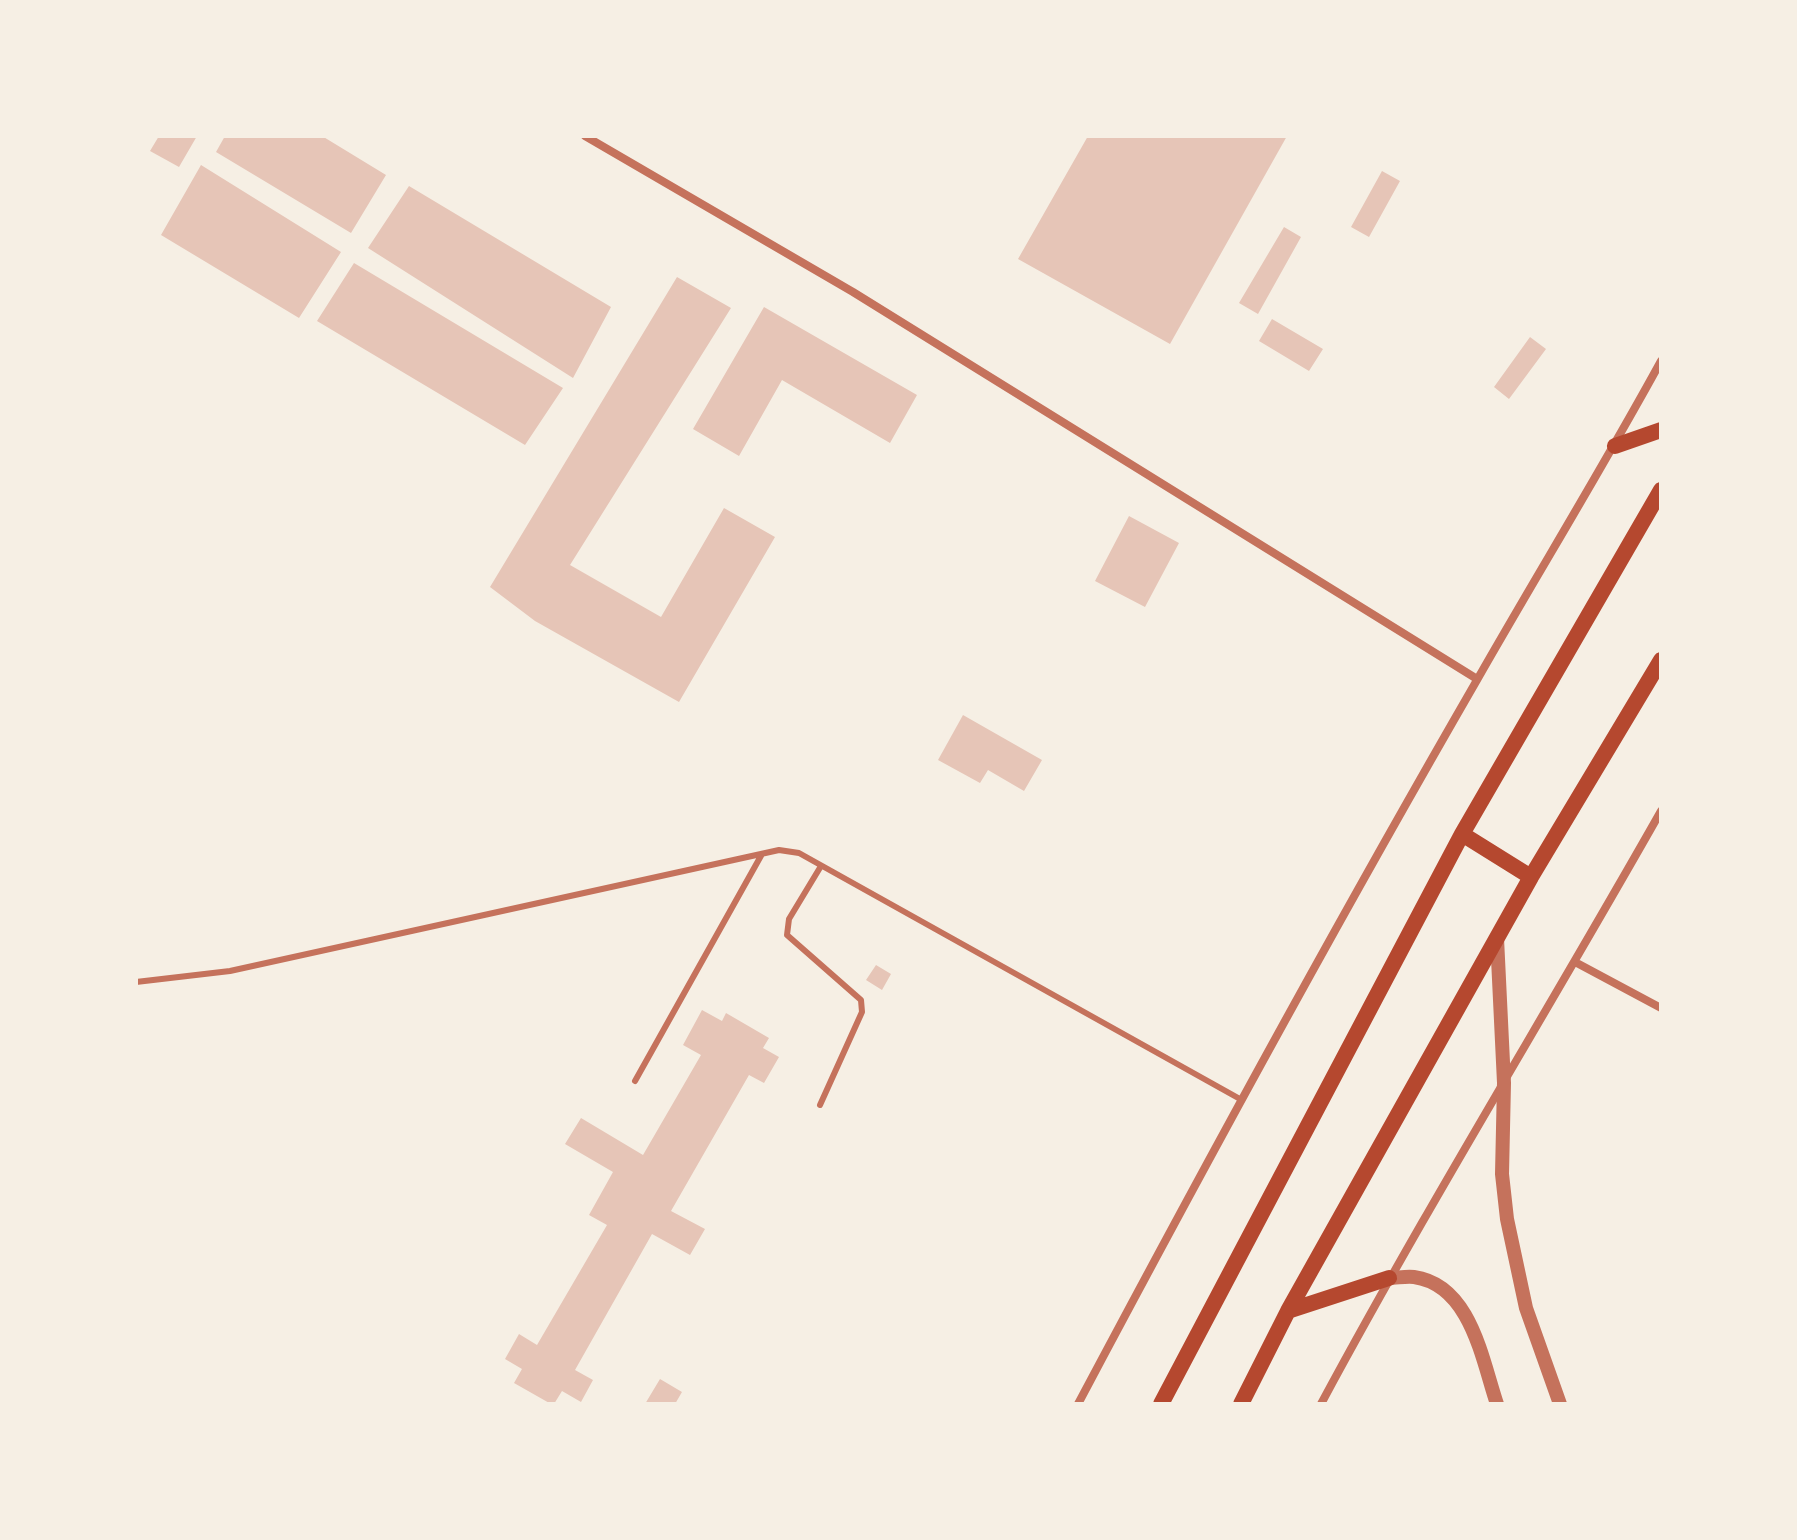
<!DOCTYPE html>
<style>
body{margin:0}
#map{position:relative;width:1797px;height:1540px;overflow:hidden;background:#f6efe4;font-family:"IBM Plex Sans",sans-serif}
canvas{display:block}
.frame{position:absolute;inset:0;border:138px solid #f6efe4;pointer-events:none}
</style>
<div id="map">
<canvas width="1797" height="1540"></canvas>
<div class="frame"></div>
</div>
<script>
const ctx = document.querySelector('canvas').getContext('2d');
ctx.lineJoin = 'round';
function fillPath(path, color) { ctx.fillStyle = color; ctx.fill(path, 'evenodd'); }
function stroke(path, color, width, dash) { ctx.strokeStyle = color; ctx.lineWidth = width; ctx.lineCap = dash ? 'butt' : 'round'; ctx.setLineDash(dash || []); ctx.stroke(path); }
fillPath(new Path2D(`
 M159 136H197L179 167 150 151Z
 M225 136H322L386 175 351 233 216 152Z
 M1088 136H1287L1170 344 1018 259Z
 M201 165 341 252 299 318 161 235Z
 M1382 171 1400 181 1369 237 1351 227Z
 M409 186 611 307 573 378 368 248Z
 M1284 227 1301 237 1258 314 1239 303Z
 M354 263 563 388 525 445 317 321Z
 M677 277 731 308 570 565 661 617 724 508 775 537 679 702 535 621 490 587Z
 M764 307 917 395 890 443 782 380 739 456 693 429Z
 M1272 319 1323 349 1309 371 1259 341Z
 M1530 337 1546 349 1509 399 1494 387Z
 M1129 516 1179 543 1145 607 1095 581Z
 M963 715 1042 760 1024 791 988 770 980 783 938 760Z
 M876 965 891 974 882 990 866 980Z
 M702 1010 722 1021 726 1013 769 1038 763 1048 779 1057 764 1083 749 1075 671 1211 705 1229 690 1255 652 1234 575 1370 593 1380 581 1402 562 1391 554 1404H551L514 1383 522 1369 505 1359 519 1334 537 1345 607 1225 589 1215 613 1172 565 1144 581 1118 643 1155 701 1055 683 1045Z
 M660 1379 682 1392 675 1404H645Z`), '#e6c5b7');
stroke(new Path2D(`
 M136 982 230 971 779 850 799 853 1240 1099
 M635 1081 762 854
 M820 1105 862 1012 861 1000 787 935 789 919 821 866`), '#c5725c', 6);
stroke(new Path2D(`
 M585 136 853 292 1477 679
 M1575 962 1661 1008
 M1078 1404C1207 1161 1339 919 1477 680 1538 573 1602 469 1661 361
 M1321 1404C1429 1203 1549 1009 1661 811`), '#c5725c', 8);
stroke(new Path2D(`
 M1497 938 1504 1083 1502 1174 1507 1219 1526 1308 1560 1404
 M1389 1278C1397 1278 1406 1276 1414 1277 1471 1285 1482 1360 1497 1404`), '#c5725c', 14);
stroke(new Path2D(`
 M1615 446 1661 430
 M1462 834 1531 877
 M1288 1311 1389 1278
 M1161 1404 1462 834 1661 490
 M1241 1404 1288 1311 1531 877 1661 660`), '#b5482f', 16);
</script>
